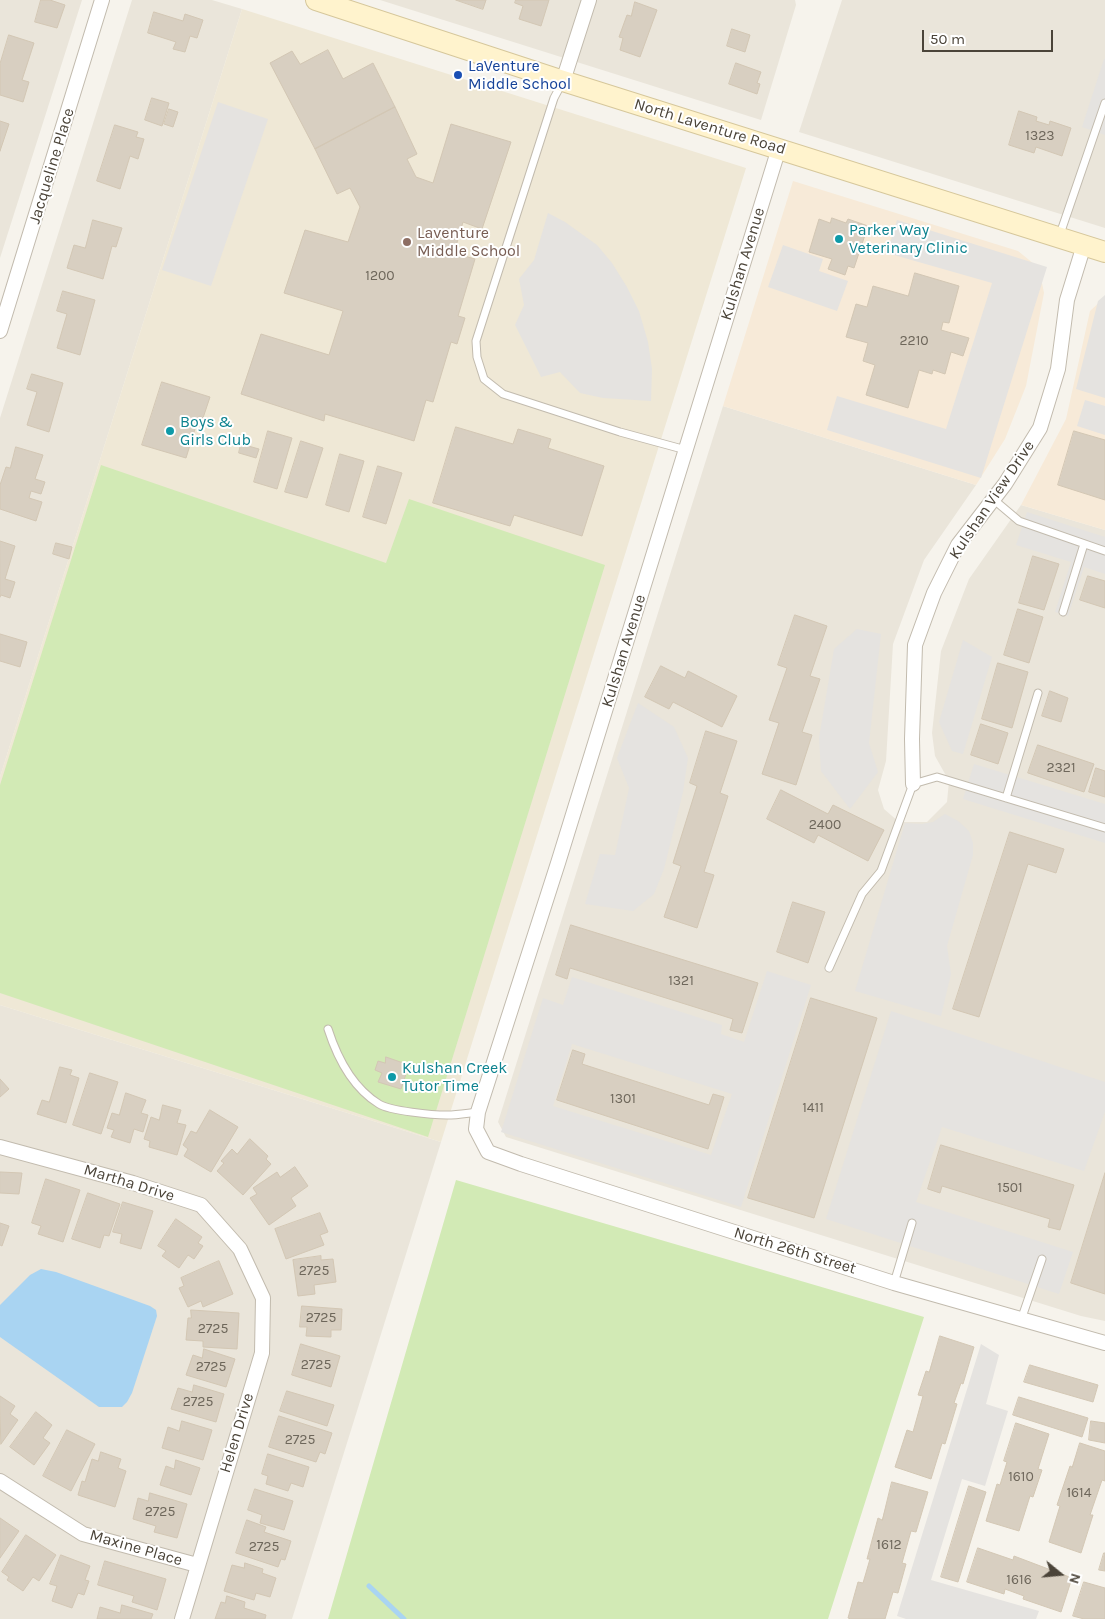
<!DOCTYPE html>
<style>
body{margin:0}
#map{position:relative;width:1105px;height:1619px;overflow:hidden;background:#f6f3ec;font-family:Karla,sans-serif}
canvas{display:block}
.north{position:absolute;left:1035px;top:1549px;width:50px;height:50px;-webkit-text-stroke:4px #fff;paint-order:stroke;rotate:107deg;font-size:14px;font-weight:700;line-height:20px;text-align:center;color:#4b4439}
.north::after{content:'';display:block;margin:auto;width:18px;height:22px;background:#4b4439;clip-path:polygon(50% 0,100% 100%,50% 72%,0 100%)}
.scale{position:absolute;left:922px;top:30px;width:131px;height:22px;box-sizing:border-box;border:2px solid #4b4439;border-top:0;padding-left:6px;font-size:15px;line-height:18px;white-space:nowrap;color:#4b4439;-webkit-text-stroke:4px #fff;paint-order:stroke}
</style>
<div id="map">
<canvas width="1105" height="1619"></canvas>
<div class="north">N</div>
<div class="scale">50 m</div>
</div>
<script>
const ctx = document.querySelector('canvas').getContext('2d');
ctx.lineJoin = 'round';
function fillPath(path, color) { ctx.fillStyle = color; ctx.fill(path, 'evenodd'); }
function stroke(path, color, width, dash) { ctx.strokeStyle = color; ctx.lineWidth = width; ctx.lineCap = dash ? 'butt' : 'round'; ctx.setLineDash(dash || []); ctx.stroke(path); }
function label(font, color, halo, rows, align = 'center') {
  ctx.font = font + ' Karla,sans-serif'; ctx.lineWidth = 4; ctx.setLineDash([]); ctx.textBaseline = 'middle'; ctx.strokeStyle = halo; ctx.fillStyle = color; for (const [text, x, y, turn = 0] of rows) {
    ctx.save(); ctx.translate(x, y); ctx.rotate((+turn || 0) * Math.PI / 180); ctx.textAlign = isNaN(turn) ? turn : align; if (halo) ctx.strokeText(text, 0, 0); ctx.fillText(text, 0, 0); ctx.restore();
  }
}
fillPath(new Path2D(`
 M0 0H82L0 258Z
 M132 0H212L242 9 0 777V418Z
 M380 0H795L796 5 761 120Z
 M842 0H1105V228L799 132Z
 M723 406 976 485 924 560 893 644 886 761 878 790 884 809 899 822H927L947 802 949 781 935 756 932 733 941 651 969 579 1021 505 1105 530V1321L1081 1316 506 1137 498 1122Z
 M0 1005 441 1142 292 1619H0Z`), '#eae5da');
fillPath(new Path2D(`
 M793 181 1018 251 1039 268 1044 293 1026 386 1005 439 976 485 723 406Z
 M1105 297V530L1021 505 1066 419 1090 311Z`), '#f7ead8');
fillPath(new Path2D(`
 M242 9 746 168 441 1142 0 1005V777Z`), '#efe8d6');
fillPath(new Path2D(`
 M101 465 386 563 409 499 605 565 428 1137 0 993V785Z
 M456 1180 924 1317 828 1619H328Z`), '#d2eab5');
fillPath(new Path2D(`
 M1104 59H1105V135L1082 127Z
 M218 102 268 119 211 286 162 270Z
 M548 213 565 222 597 245 612 263 627 287 639 311 648 342 652 369 651 401 603 398 580 393 560 372 541 377 515 325 524 305 519 279 534 260Z
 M897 220 1047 267 981 478 827 430 837 396 946 429 992 283 887 253Z
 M783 245 823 259 819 271 848 281 837 311 768 287Z
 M1105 295V398L1076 389 1098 301Z
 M1085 400 1105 406V435L1077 426Z
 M1027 512 1105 537V574L1084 567 1068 616 1055 612 1071 562 1016 545Z
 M857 629 881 634 869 743 878 772 850 809 821 771 819 738 834 649Z
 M963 640 992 657 963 754 952 751 939 722Z
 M638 703 674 727 688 758 683 792 664 869 654 894 633 911 585 904 600 854 615 855 629 788 617 758Z
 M974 764 1105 804V843L963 799Z
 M945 814 958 821 969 831 973 843V855L947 946 951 974 941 1016 855 991 905 823 922 824 933 822Z
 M767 971 811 985 741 1207 501 1132 543 998 563 1005 572 977 722 1025 721 1034 744 1042ZM572 1044 732 1094 711 1155 553 1106Z
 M891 1011 1105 1082V1112L1084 1171 942 1127 916 1202 1073 1252 1059 1294 826 1219Z
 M981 1344 999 1355 986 1404 1008 1411 985 1486 962 1479 931 1580 1039 1611 1036 1619H906L897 1616Z`), '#e5e3e0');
fillPath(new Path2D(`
 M41 1269 56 1272 150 1306 156 1310 157 1316 132 1393 127 1402 122 1407H99L0 1337V1305L30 1275Z`), '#a9d4f2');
stroke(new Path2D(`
 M369 1586 404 1619`), '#a9d4f2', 5);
const building = new Path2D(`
 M41 0H50L65 5 57 28 35 22Z
 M456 0H486L483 9Z
 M516 0H549L541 26 519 19 523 6 515 3Z
 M635 2 657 10 640 57 620 50 623 38 619 37 627 15 631 16Z
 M154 12 183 21 185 14 203 20 197 38 190 36 185 52 173 49 176 42 148 33Z
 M732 29 750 35 745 52 727 46Z
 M9 35 34 43 22 80 29 82 23 102 0 95V64Z
 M328 50 343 79 373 63 395 107 315 149 270 63 292 51 300 64Z
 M736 63 761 72 757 83 760 84 757 94 729 84Z
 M152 98 169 103 162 126 145 120Z
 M395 107 417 154 407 159 416 177 433 183 451 124 511 142 482 229 463 222 454 253 475 259 458 316 465 318 457 344 451 342 433 402 426 400 414 441 325 414 324 421 241 394 261 334 329 355 343 311 284 293 305 230 348 242 360 207 350 188 337 194 315 149Z
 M169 109 178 112 173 127 164 124Z
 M1019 111 1037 117 1036 121 1049 125 1050 121 1071 128 1062 156 1036 147 1034 153 1009 145Z
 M0 121 9 124 0 151Z
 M115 125 138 132 136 137 144 139 138 159 130 156 120 189 97 181Z
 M832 218 846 223 848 219 868 226 854 268 848 266 845 275 828 269 832 259 809 252 819 219 830 223Z
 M93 220 122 228 116 247 112 246 103 279 67 268 74 245 85 248Z
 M915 273 959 286 949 323 943 322 941 330 969 338 963 356 951 352 945 374 933 370 932 374 919 370 908 408 866 395 875 365 863 361 868 343 846 337 856 304 867 307 873 286 908 296Z
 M63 291 95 300 80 355 57 348 67 314 57 311Z
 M32 374 63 383 49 432 27 425 37 392 27 389Z
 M162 382 210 397 203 418 199 416 186 458 142 445Z
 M456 427 513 444 518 429 551 439 548 448 604 466 582 536 514 515 510 526 433 503Z
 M268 431 292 438 277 489 254 482Z
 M1074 431 1105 440V500L1058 485Z
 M301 441 323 448 307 498 285 492Z
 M241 444 259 449 256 458 239 453Z
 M16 447 43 455 35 479 45 482 41 494 31 491 29 498 42 502 36 521 0 509V485L6 467 10 468Z
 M340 454 364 461 349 512 326 505Z
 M378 466 402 473 386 524 363 517Z
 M0 541 15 546 5 579 15 582 10 598 1 595 0 597Z
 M56 543 72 547 69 559 53 554Z
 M1033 556 1059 564 1044 610 1019 603Z
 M1088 576 1105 581V608L1080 600Z
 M1018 609 1043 617 1029 663 1004 655Z
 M795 615 827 626 810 676 820 679 802 732 812 735 796 785 762 774 779 723 769 720 787 668 778 665Z
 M0 634 27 642 20 667 0 661Z
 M998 663 1028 672 1012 728 982 719Z
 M661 666 685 678 688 671 737 696 722 727 673 702 669 709 645 697Z
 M1050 691 1068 698 1061 722 1042 716Z
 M981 724 1008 733 998 764 971 755Z
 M706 731 737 741 720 793 728 796 704 872 714 875 697 928 664 917 681 866 673 863 697 786 690 783Z
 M1038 745 1094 764 1084 792 1028 773Z
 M1096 768 1105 771V797L1089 792Z
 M781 790 828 814 833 805 884 830 868 861 818 835 814 843 767 819Z
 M1010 832 1064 849 1056 873 1028 864 979 1017 953 1009Z
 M793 902 825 912 808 963 777 952Z
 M571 925 758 983 742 1033 730 1030 733 1019 570 968 567 979 556 975Z
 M811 998 877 1018 814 1218 748 1198Z
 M573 1050 585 1054 582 1064 709 1105 713 1094 724 1097 708 1149 557 1100Z
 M386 1057 409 1065 401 1089 378 1082 382 1073 375 1070 378 1061 385 1063Z
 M60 1067 72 1070 70 1075 79 1078 66 1123 37 1114 42 1100 49 1102Z
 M90 1073 118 1082 101 1134 73 1125Z
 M0 1079 9 1089 0 1097Z
 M126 1093 146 1100 141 1113 148 1115 143 1132 134 1129 130 1143 111 1137 114 1130 107 1128 112 1113 119 1115Z
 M163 1105 181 1110 177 1123 186 1125 177 1155 149 1147 150 1141 144 1139 151 1117 159 1120Z
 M210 1110 238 1127 211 1172 184 1156 188 1149 183 1145 191 1131 196 1133Z
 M250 1139 268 1156 266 1159 271 1164 243 1195 217 1171 224 1163 221 1161 232 1149 237 1154Z
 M941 1145 1074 1185 1060 1230 1048 1227 1050 1219 942 1186 940 1193 928 1189Z
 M295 1167 308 1186 291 1198 296 1206 269 1225 250 1198 257 1194 253 1188 277 1172 280 1177Z
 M0 1172 22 1173 19 1194 0 1193Z
 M1105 1173V1294L1071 1283Z
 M46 1179 80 1190 63 1242 38 1234 41 1226 32 1223Z
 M88 1193 120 1204 109 1236 104 1235 100 1248 72 1239Z
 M123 1202 153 1211 141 1249 120 1243 122 1234 113 1232Z
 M320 1213 328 1232 320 1235 324 1245 286 1259 275 1229Z
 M176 1219 202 1237 198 1243 203 1246 194 1259 188 1255 179 1268 162 1256 166 1251 158 1246Z
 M0 1223 9 1226 2 1246 0 1245Z
 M321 1256V1260L333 1259 336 1282 314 1285 315 1294 298 1296 293 1260Z
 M219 1261 233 1294 203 1307 201 1301 188 1307 179 1288 184 1286 181 1278Z
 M302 1306 342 1309 341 1330H331V1337L306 1336 307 1327H300Z
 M191 1310 239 1313 237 1349 203 1347V1341L186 1340 188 1318H191Z
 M940 1336 974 1347 963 1384 961 1383 954 1403 957 1404 945 1444 942 1443 931 1479 895 1467 907 1430 913 1432 923 1396 918 1395 926 1371 929 1372Z
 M301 1344 340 1356 331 1387 292 1375Z
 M204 1349 235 1359 226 1387 186 1375 193 1355 202 1358Z
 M1030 1365 1098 1385 1093 1402 1024 1382Z
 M194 1385 224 1394 216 1422 171 1409 178 1388 192 1392Z
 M287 1391 334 1405 327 1426 280 1411Z
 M0 1396 15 1406 10 1414 18 1420 1 1444Z
 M1019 1397 1088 1418 1082 1437 1013 1415Z
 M36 1412 52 1425 43 1438 50 1443 34 1465 10 1447Z
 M279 1416 332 1433 325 1454 320 1452 316 1462 269 1447Z
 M182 1421 212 1430 203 1460 162 1448 168 1427 179 1431Z
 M1091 1421 1105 1423V1443L1089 1440Z
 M1016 1423 1049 1434 1038 1469 1042 1470 1033 1497 1030 1496 1019 1531 986 1521 997 1484 1000 1485 1007 1462 1004 1461Z
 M67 1430 95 1444 71 1491 43 1476Z
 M1080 1443 1105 1451V1481L1102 1480 1090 1515H1093L1081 1553 1049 1542 1060 1506 1057 1505 1070 1466 1072 1467Z
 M101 1452 121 1459 118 1468 126 1471 115 1507 78 1495 82 1481 85 1482 92 1459 98 1461Z
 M268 1454 309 1467 303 1487 291 1483 288 1491 266 1484 268 1476 262 1474Z
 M176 1460 200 1468 191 1495 160 1485 166 1466 174 1469Z
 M892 1482 928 1492 916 1532 911 1531 902 1563 906 1564 898 1593 893 1592 885 1619H851L848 1618 858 1582 863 1583 870 1559H867L878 1518 882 1520Z
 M969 1486 986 1492 958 1582 941 1577Z
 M255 1489 293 1501 284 1530 260 1523 262 1515 248 1510Z
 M150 1493 187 1504 177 1538 154 1532 156 1526 133 1519 138 1498 148 1501Z
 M0 1518 19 1531 0 1558Z
 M247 1520 266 1527 264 1532 291 1541 285 1560 281 1559 278 1567 236 1553Z
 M26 1535 56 1555 39 1581 33 1577 23 1591 7 1580 9 1577 2 1572Z
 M978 1548 1013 1560 1014 1556 1072 1578 1061 1612 1023 1599 1024 1596 1005 1589 1004 1594 967 1582Z
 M1104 1553H1105V1571L1099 1570Z
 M61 1555 90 1566 85 1580 89 1581 84 1595 78 1593 72 1608 52 1601 57 1586 50 1584Z
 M105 1561 166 1579 157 1610 132 1602 134 1596 98 1585Z
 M245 1563 263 1569 262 1573 276 1578 270 1597 256 1593 254 1600 224 1591 232 1565 244 1568Z
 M1084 1582 1105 1588V1619H1084L1073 1616Z
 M227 1596 245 1602 244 1608 266 1615 265 1619H215L221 1602 225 1603Z
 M122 1605 153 1614 151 1619H97L100 1607 120 1613Z`);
fillPath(building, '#d8cfc1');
stroke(building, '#d3c7b4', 1);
const lane = new Path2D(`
 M562 83 554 98 476 341 477 357 484 379 503 394 620 432 686 450
 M1059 237 1105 103
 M993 499 1019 521 1105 551
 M1063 612 1084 544
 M1006 798 1038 693
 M829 968 862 894 881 871 913 784 937 777 1105 828
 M328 1029C337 1057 353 1088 379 1104 390 1111 433 1115 447 1115 458 1115 468 1113 478 1112
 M894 1283 912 1223
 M1021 1320 1042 1259`);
const street = new Path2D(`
 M563 81 589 0
 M779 148 558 863 478 1112 476 1129 488 1152 521 1164 894 1283 1105 1343
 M0 331 102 0
 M913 784 912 739 915 645 934 593 958 545 1005 484 1040 428 1058 369 1067 300 1084 245
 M0 1147 133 1183 201 1205 240 1249 263 1298 262 1353 182 1619
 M0 1481 83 1534 197 1565`);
const secondary = new Path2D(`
 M316 0 563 81 1105 252`);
stroke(lane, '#c2bbae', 9);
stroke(street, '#c2bbae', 16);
stroke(secondary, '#d6c79b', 22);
stroke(lane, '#fff', 7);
stroke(street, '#fff', 14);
stroke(secondary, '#fff3cd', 20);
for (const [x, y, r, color] of [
 [458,75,5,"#1a4fb4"],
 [839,239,5,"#0f9aa8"],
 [407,242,5,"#8d6e63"],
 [170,431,5,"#0f9aa8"],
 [392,1077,5,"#0f9aa8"]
]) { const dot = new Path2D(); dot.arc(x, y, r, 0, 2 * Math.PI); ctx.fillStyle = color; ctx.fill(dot); stroke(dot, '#fff', 2); }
label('14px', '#6e675b', null, [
 ["1323",1040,136],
 ["1200",380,276],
 ["2210",914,341],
 ["2321",1061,768],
 ["2400",825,825],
 ["1321",681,981],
 ["1301",623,1099],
 ["1411",813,1108],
 ["1501",1010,1188],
 ["2725",314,1271],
 ["2725",321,1318],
 ["2725",213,1329],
 ["2725",316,1365],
 ["2725",211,1367],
 ["2725",198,1402],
 ["2725",300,1440],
 ["1610",1021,1477],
 ["1614",1079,1493],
 ["2725",160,1512],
 ["1612",889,1545],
 ["2725",264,1547],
 ["1616",1019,1580]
]);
label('16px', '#164399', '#fff', [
 ["LaVenture",468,66],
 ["Middle School",468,84]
], 'left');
label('16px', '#4b4439', '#fff', [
 ["North Laventure Road",710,127,17],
 ["Jacqueline Place",52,166,-73],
 ["Kulshan Avenue",743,264,-73],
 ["Kulshan View Drive",992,500,-56],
 ["Kulshan Avenue",624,651,-73],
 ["Martha Drive",129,1183,17],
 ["North 26th Street",795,1251,17],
 ["Helen Drive",237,1433,-73],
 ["Maxine Place",136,1548,16]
]);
label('16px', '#0d838f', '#fff', [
 ["Parker Way",849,230],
 ["Veterinary Clinic",849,248],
 ["Boys &",180,422],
 ["Girls Club",180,440],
 ["Kulshan Creek",402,1068],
 ["Tutor Time",402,1086]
], 'left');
label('16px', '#785e54', '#fff', [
 ["Laventure",417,233],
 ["Middle School",417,251]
], 'left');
</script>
